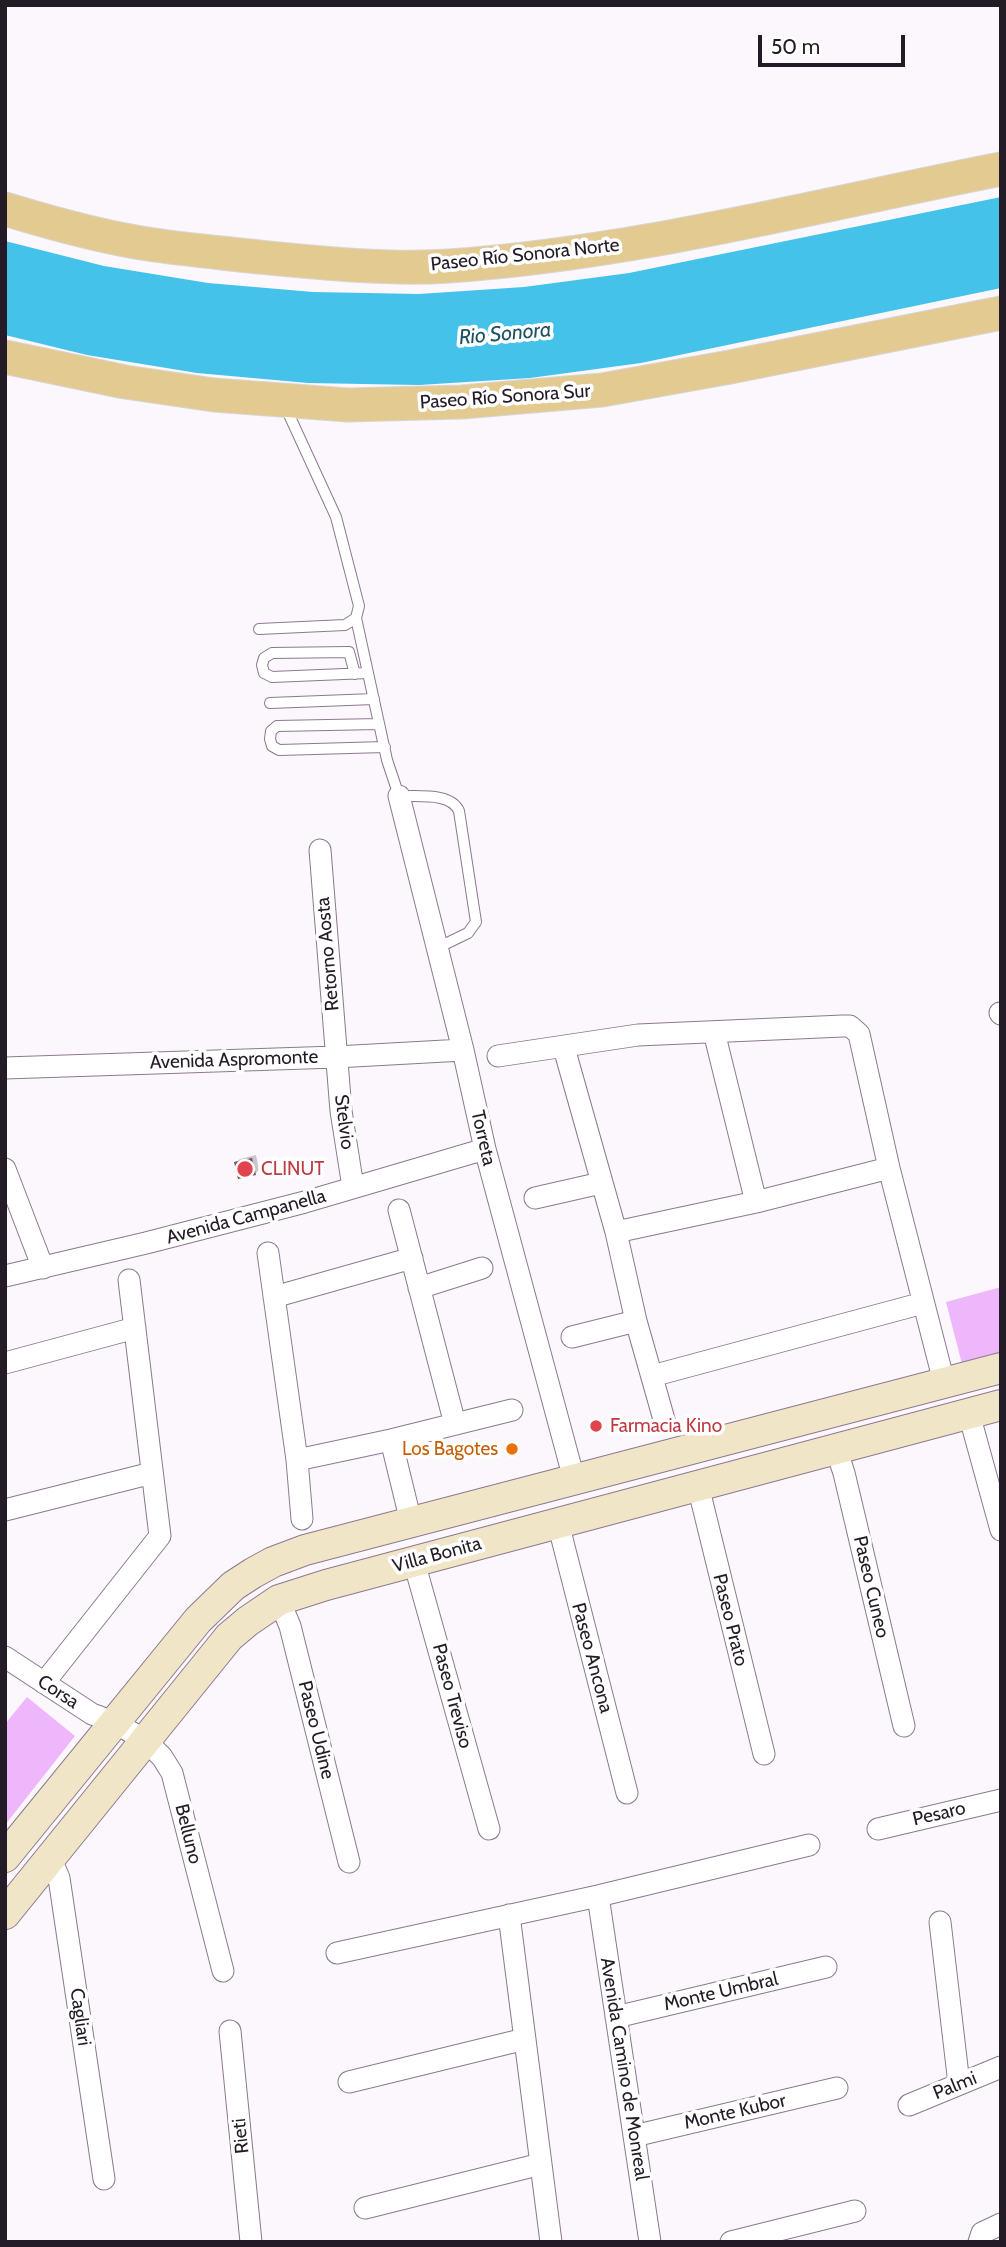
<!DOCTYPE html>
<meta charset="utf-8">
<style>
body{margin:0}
#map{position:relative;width:1006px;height:2247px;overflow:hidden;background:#fcf7fd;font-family:Cabin,sans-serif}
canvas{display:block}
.frame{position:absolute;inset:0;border:7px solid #231b25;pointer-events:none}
.scale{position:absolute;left:758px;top:35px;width:147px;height:32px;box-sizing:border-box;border:4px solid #231b25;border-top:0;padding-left:9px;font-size:21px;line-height:24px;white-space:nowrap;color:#231b25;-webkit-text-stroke:5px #fff;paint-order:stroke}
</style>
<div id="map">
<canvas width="1006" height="2247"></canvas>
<div class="frame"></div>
<div class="scale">50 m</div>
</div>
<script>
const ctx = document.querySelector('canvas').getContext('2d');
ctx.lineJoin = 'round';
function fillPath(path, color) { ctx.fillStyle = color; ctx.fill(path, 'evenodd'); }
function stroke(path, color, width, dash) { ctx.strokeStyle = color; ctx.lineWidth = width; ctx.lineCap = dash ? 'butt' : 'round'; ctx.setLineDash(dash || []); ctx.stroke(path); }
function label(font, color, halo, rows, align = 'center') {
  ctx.font = font + ' Cabin,sans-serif'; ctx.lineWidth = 7; ctx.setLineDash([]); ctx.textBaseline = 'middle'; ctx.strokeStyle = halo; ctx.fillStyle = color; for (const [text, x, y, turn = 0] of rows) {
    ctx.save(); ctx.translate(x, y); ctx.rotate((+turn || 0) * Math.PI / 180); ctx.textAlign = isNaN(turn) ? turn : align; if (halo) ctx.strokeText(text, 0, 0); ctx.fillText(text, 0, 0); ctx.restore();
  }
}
fillPath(new Path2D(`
 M1001 1287V1359L963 1368 946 1302Z
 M27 1697 75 1736 5 1825V1724Z`), '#eeb7fb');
fillPath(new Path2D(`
 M1001 197V288L641 363 530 378 419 385 308 383 197 373 87 355 5 335V241L104 266 208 283 313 292 419 294 524 287 629 273Z`), '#44c2e9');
fillPath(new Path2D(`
 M256 1155 259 1170 255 1174 236 1162 240 1159Z`), '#0003');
fillPath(new Path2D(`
 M252 1158 256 1175 238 1179 234 1162Z`), '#6e505a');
const lane = new Path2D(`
 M356 618 387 760 399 796C417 797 451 792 459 811L476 922 468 933 437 948
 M259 629 345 625 356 618 359 606 336 517 285 406
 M355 674 349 652 272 653 264 658 262 665 264 673 272 677 368 673
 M270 703 374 699
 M379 724 277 726 271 731 270 739 272 746 279 750 385 747`);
const street = new Path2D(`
 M399 796 463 1050 485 1149 574 1479
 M320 850 341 1111 353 1187
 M1000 1013 1001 1014
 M714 1032 756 1202
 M564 1048 616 1232 636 1321 665 1423
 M498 1056 638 1035 843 1026H850L859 1034 889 1168 944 1382
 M5 1068 336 1057 463 1050
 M5 1169 43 1268
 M535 1198 601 1183
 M399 1210 455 1424
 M616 1232 756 1202 889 1168
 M268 1253 297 1460 302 1519
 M5 1276 146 1243 305 1202 485 1149
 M419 1288 482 1268
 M274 1297 412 1258
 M572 1337 636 1321
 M5 1363 135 1328
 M652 1376 923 1303
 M969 1414 1001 1530
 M391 1440 411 1522
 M836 1449 844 1473 904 1726
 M297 1460 391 1440 512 1410
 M698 1486 764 1754
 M5 1510 152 1473
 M558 1523 627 1793
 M414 1562 489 1829
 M279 1600 290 1626 349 1862
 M5 1657 92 1714 114 1722 146 1741 162 1757 172 1773 223 1971
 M44 1683 160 1536 129 1280
 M878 1829 1001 1800
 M50 1857 59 1878 104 2179
 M598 1896 650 2242
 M509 1915 551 2242
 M940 1922 959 2084
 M337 1953 598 1896 809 1845
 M616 2017 826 1967
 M230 2031 251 2242
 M349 2082 525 2039
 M909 2105 1001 2067
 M634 2136 837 2088
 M365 2208 541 2164
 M731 2242 855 2211
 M979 2242 982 2233 1001 2224`);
const secondary = new Path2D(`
 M5 1857 198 1620 233 1586 253 1573 273 1562 305 1550 1001 1368
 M5 1914 229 1637 248 1621 279 1600 326 1585 1001 1405`);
const primary = new Path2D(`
 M5 209C54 224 104 238 154 245 189 250 224 253 259 257 320 263 389 270 449 266 636 253 818 205 1001 169
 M5 357 125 382 214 395 348 405 462 402 602 390 730 367 1001 313`);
stroke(lane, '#8c7990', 12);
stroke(street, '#8c7990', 23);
stroke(secondary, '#8c7990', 32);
stroke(primary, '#d7d6d8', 35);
stroke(lane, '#fff', 10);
stroke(street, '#fff', 21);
stroke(secondary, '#f1e5c8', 30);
stroke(primary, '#e3ca91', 33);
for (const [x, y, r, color] of [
 [245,1169,9,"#e0444e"],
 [596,1426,7,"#e0444e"],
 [512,1449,7,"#e8710a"]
]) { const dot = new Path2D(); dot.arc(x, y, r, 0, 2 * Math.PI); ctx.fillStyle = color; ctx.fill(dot); stroke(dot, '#fff', 2.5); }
label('19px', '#231b25', '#fff', [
 ["Paseo Río Sonora Norte",525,255,-6],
 ["Paseo Río Sonora Sur",505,397,-4],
 ["Retorno Aosta",328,954,-95],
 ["Avenida Aspromonte",234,1060,-2],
 ["Stelvio",344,1122,83],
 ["Torreta",483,1138,77],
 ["Avenida Campanella",246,1217,-15],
 ["Villa Bonita",437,1555,-15],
 ["Paseo Cuneo",871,1587,77],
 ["Paseo Prato",730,1620,76],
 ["Paseo Ancona",592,1658,75],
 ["Corsa",58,1692,33],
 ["Paseo Treviso",452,1696,75],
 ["Paseo Udine",316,1730,76],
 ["Pesaro",939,1814,-13],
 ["Belluno",188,1834,76],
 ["Monte Umbral",721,1992,-13],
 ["Cagliari",80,2017,82],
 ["Avenida Camino de Monreal",624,2069,81],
 ["Palmi",955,2086,-22],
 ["Monte Kubor",735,2112,-13],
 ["Rieti",241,2136,-96]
]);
label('19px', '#be3a42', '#fff', [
 ["CLINUT",261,1169],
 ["Farmacia Kino",610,1426]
], 'left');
label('19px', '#c56008', '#fff', [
 ["Los Bagotes",498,1449]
], 'right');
label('italic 21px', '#1f5363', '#fff', [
 ["Rio Sonora",505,334,-5]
]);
</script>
